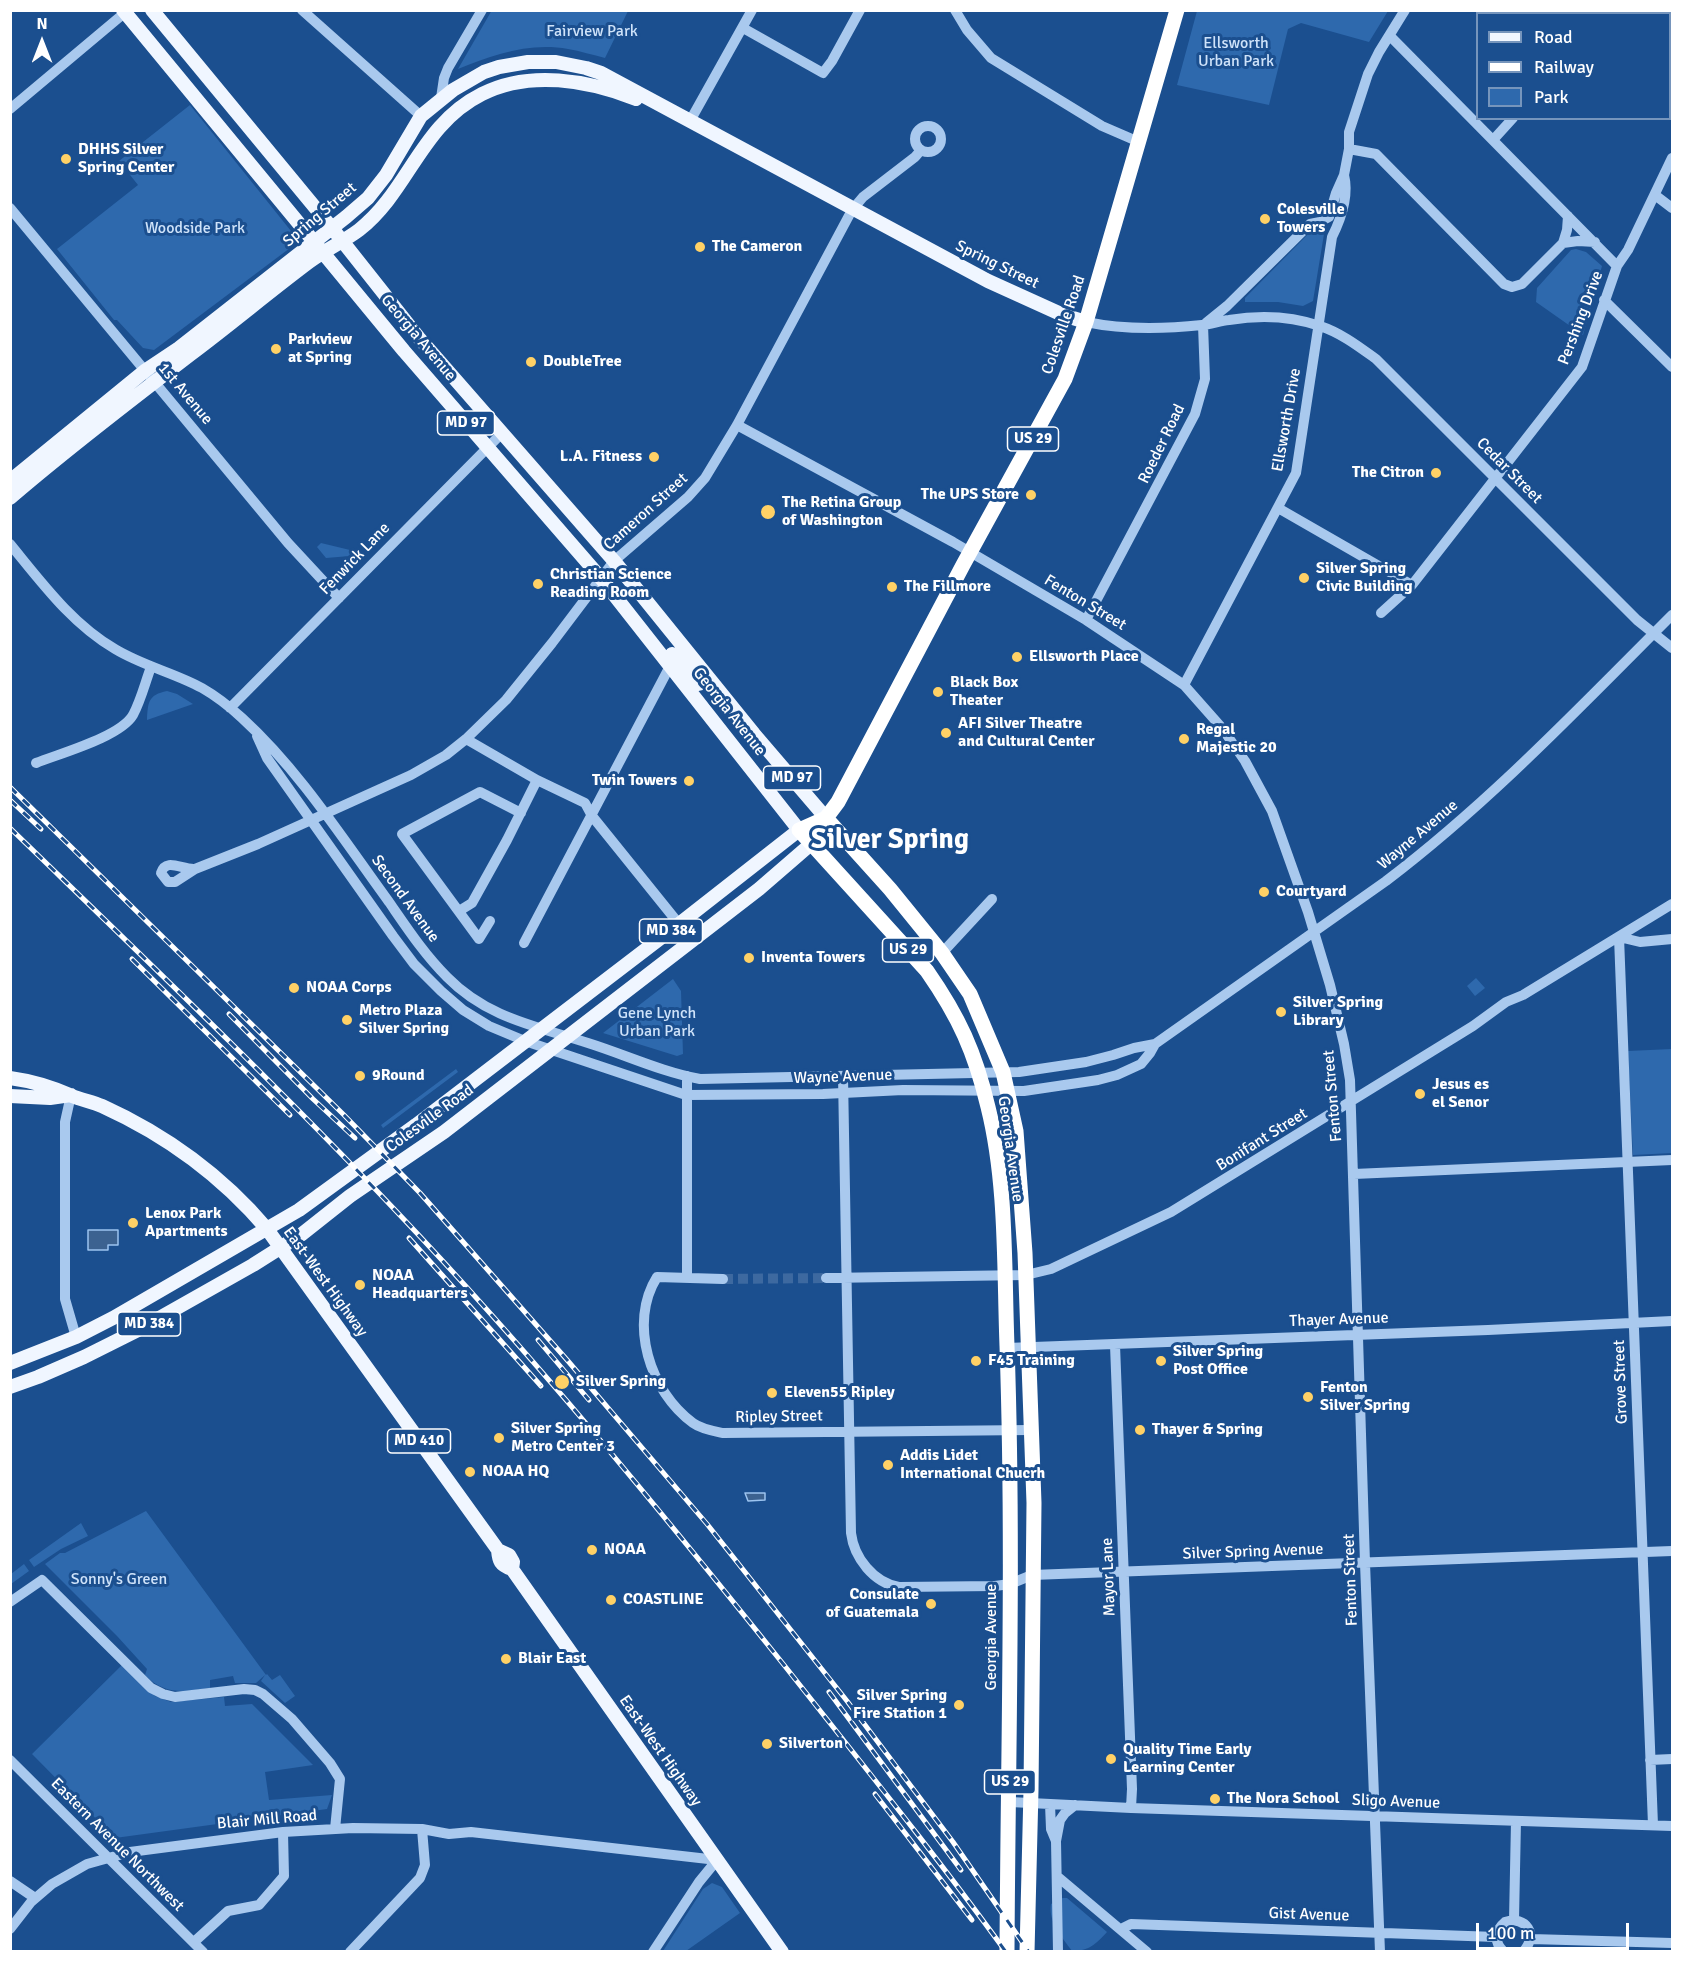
<!DOCTYPE html>
<style>
body{margin:0}
#map{position:relative;width:1683px;height:1962px;overflow:hidden;background:#1b4f8f;font-family:Signika,sans-serif}
canvas{display:block}
.frame{position:absolute;inset:0;border:12px solid #fff;pointer-events:none}
.legend{position:absolute;left:1476px;top:12px;width:195px;height:108px;box-sizing:border-box;background:#1b4f8f;border:2px solid #7695bc;margin:0;padding:8px 10px;list-style:none;font-size:18px;color:#fff}
.legend li{display:flex;align-items:center;gap:12px;height:30px}
.legend b{width:30px;border:2px solid #7695bc}
.north{position:absolute;left:12px;top:12px;width:60px;height:60px;-webkit-text-stroke:4px #1b4f8f;paint-order:stroke;rotate:0deg;font-size:16px;font-weight:700;line-height:24px;text-align:center;color:#fff}
.north::after{content:'';display:block;margin:auto;width:21px;height:27px;background:#fff;clip-path:polygon(50% 0,100% 100%,50% 72%,0 100%)}
.scale{position:absolute;left:1476px;top:1923px;width:153px;height:27px;box-sizing:border-box;border:3px solid #fff;border-top:0;padding-left:8px;font-size:18px;line-height:21px;white-space:nowrap;color:#fff;-webkit-text-stroke:4px #1b4f8f;paint-order:stroke}
</style>
<div id="map">
<canvas width="1683" height="1962"></canvas>
<div class="frame"></div>
<ul class="legend">
<li><b style="height:8px;background:#f0f6ff"></b>Road</li>
<li><b style="height:8px;background:#fff"></b>Railway</li>
<li><b style="height:16px;background:#2e69ad"></b>Park</li>
</ul>
<div class="north">N</div>
<div class="scale">100 m</div>
</div>
<script>
const ctx = document.querySelector('canvas').getContext('2d');
ctx.lineJoin = 'round';
function fillPath(path, color) { ctx.fillStyle = color; ctx.fill(path, 'evenodd'); }
function stroke(path, color, width, dash) { ctx.strokeStyle = color; ctx.lineWidth = width; ctx.lineCap = dash ? 'butt' : 'round'; ctx.setLineDash(dash || []); ctx.stroke(path); }
function label(font, color, halo, rows, align = 'center') {
  ctx.font = font + ' Signika,sans-serif'; ctx.lineWidth = 6; ctx.setLineDash([]); ctx.textBaseline = 'middle'; ctx.strokeStyle = halo; ctx.fillStyle = color; for (const [text, x, y, turn = 0] of rows) {
    ctx.save(); ctx.translate(x, y); ctx.rotate((+turn || 0) * Math.PI / 180); ctx.textAlign = isNaN(turn) ? turn : align; if (halo) ctx.strokeText(text, 0, 0); ctx.fillText(text, 0, 0); ctx.restore();
  }
}
fillPath(new Path2D(`
 M492 10H628V11L605 58C593 55 580 51 568 49 529 42 493 55 458 69Z
 M1264 11 1272 12 1273 10 1388 11 1369 42 1301 23 1288 29 1269 105 1177 85 1197 11Z
 M190 105 295 236 296 241 294 245 154 350 143 348 117 320H114L57 249 138 185 119 161Z
 M1319 229 1324 234 1313 301 1303 306 1278 302H1245V298L1311 231Z
 M1576 249 1586 252 1602 266 1583 335 1536 302 1537 288 1571 250Z
 M321 543 350 550 355 553 350 556 326 558 317 547Z
 M167 691 177 694 193 704 147 720C148 702 148 695 167 691Z
 M1476 978 1485 988 1475 996 1467 986Z
 M673 979 681 991 683 1054 677 1056 603 1033Z
 M1672 1049V1153L1633 1155 1628 1051Z
 M456 1069 458 1072 383 1128 381 1125Z
 M146 1511 266 1675 267 1674 272 1680 280 1675 295 1696 285 1703 261 1681 265 1675 256 1683H235L233 1676 210 1680V1688C184 1692 164 1695 145 1675L147 1669 117 1636 45 1564 60 1553H65Z
 M81 1523 88 1536 61 1549 34 1567 29 1560Z
 M24 1564 29 1571 11 1584V1574Z
 M122 1665 155 1696 171 1702 224 1697 225 1706 252 1704 313 1765 265 1772 269 1800 332 1795 327 1809 115 1838 32 1754Z
 M712 1883 722 1887 740 1913 686 1951H663L703 1889Z
 M1061 1898H1067L1107 1932C1096 1944 1089 1951 1072 1951 1062 1937 1048 1922 1051 1904Z`), '#2e69ad');
const water = new Path2D(`
 M88 1230H118V1245H108V1250H88Z
 M745 1493H765V1500L748 1501Z`);
fillPath(water, '#3c6290');
stroke(water, '#9cc4f0', 1.5);
stroke(new Path2D(`
 M723 1279 826 1278`), '#3d69a0', 10, [10, 5]);
stroke(new Path2D(`
 M302 10 421 116
 M955 10 967 30 991 58 1102 126 1139 142
 M1608 10 1609 14
 M743 28 823 73 832 61 860 10
 M1390 36 1617 266
 M1670 90 1672 92
 M441 98 444 78 448 68 482 10
 M10 109 128 10
 M690 121 752 10
 M915 139a13 13 0 1 1 26 0a13 13 0 1 1-26 0Z
 M1493 140 1513 118
 M1349 149 1376 154 1504 284 1512 287 1522 284 1563 243 1567 230 1568 216
 M1655 195 1672 208
 M10 208 288 543 339 598
 M1563 243 1578 241 1595 242
 M1604 300 1672 367
 M1086 322C1124 330 1164 329 1202 325 1211 324 1220 321 1229 320 1259 315 1291 316 1320 326 1341 333 1358 346 1376 359L1637 620 1672 648
 M1206 323 1227 306 1310 224 1320 222 1329 217 1336 193 1344 175 1349 149V132L1368 74 1379 52 1405 10
 M737 425 953 542 1086 620 1184 685 1222 728 1245 761 1272 811 1308 912 1330 985 1344 1044 1350 1080 1365 1563 1380 1952
 M1278 508 1412 585
 M10 544C42 583 72 624 115 649 143 666 175 673 202 688 216 696 230 707 242 718 299 770 343 839 389 902 407 928 424 954 447 977 487 1018 536 1026 588 1043 626 1055 662 1072 700 1079L1019 1072 1086 1062 1113 1055 1134 1048 1155 1044 1386 881C1490 802 1580 707 1672 615
 M1381 613 1412 585 1582 367 1617 266 1628 250 1672 158
 M1086 620 1195 414 1205 379 1203 325
 M1184 685 1296 473 1332 237C1341 219 1349 195 1344 175
 M230 708 503 432
 M257 736 267 758 393 936 414 964 441 991 463 1010 489 1026 525 1041 686 1095 823 1094 903 1090 1024 1091 1098 1080 1117 1075 1141 1064 1150 1053 1155 1044
 M466 739 537 780 585 803 592 816 679 924
 M36 763C61 753 120 737 133 715 141 700 145 683 151 667
 M195 869C182 870 166 857 161 873L168 882H175L195 869 258 844 411 775 446 755 466 739 506 700 552 643 614 561 688 497 705 478 737 425 852 210 863 197 915 157 921 150
 M459 911 472 903 507 840 537 780
 M490 921 479 939 402 834 480 792 521 813
 M524 943 670 666
 M942 953 992 899
 M843 1076 851 1533C854 1558 874 1583 899 1587L995 1586 1010 1584 1032 1575 1672 1551
 M71 1095 65 1122V1299L76 1337
 M1354 1174 1672 1160
 M687 1278V1076
 M826 1278 1026 1275 1051 1269 1171 1212 1473 1026 1506 1002 1523 995 1672 904
 M723 1279 657 1277C628 1323 650 1392 693 1423 701 1429 713 1431 723 1433L1031 1430
 M1115 1345 1132 1789 1131 1808
 M1007 1348 1488 1330 1672 1321
 M10 1602 42 1580 151 1688 163 1694 175 1697 244 1689 255 1690 263 1694 292 1719 330 1763 340 1779 335 1829
 M10 1760 203 1952
 M1650 1760 1672 1759
 M1010 1802 1131 1808 1672 1826
 M1050 1804 1051 1829 1056 1841
 M1653 1825 1619 937 1640 942 1672 939
 M1058 1877 1147 1952
 M10 1881 35 1898
 M1514 1920 1516 1821
 M10 1929 31 1902 52 1884 87 1864 130 1852 283 1832 353 1828 422 1829 449 1834 471 1832 717 1860
 M1121 1929 1131 1924 1496 1937
 M1531 1939 1672 1943
 M194 1942 228 1911 259 1905 284 1876 283 1832
 M350 1952 420 1878 425 1865 422 1829
 M653 1952 699 1882 717 1860
 M1058 1952 1056 1841 1060 1820 1065 1813 1075 1805
 M1504 1952C1494 1943 1494 1931 1505 1922 1526 1915 1539 1935 1523 1952`), '#a9c9ee', 10);
stroke(new Path2D(`
 M10 481 146 370 179 348 346 217 368 198 386 175 421 116 453 90 484 72 499 67 528 62H556L586 68 601 73 988 281 1063 315 1086 322
 M10 498C69 447 130 401 191 354 231 324 269 292 309 262 325 250 343 242 359 230 409 191 420 125 482 94 529 70 588 80 636 99
 M672 654 698 684 711 681
 M10 1078C32 1081 52 1087 72 1096 82 1100 93 1102 102 1106 166 1135 222 1176 267 1229L498 1550 509 1555 513 1562 512 1569
 M10 1096 50 1098 71 1095
 M10 1363 76 1337 113 1318 299 1210 416 1125 679 924 799 830 600 577 404 351 123 10
 M10 1387 38 1377 84 1357 138 1330 253 1265 302 1234 350 1196 444 1132 759 889 811 844 826 818 754 734 614 561 419 338 332 228 152 10
 M498 1550C499 1561 500 1565 512 1569L782 1952`), '#f0f6ff', 14);
stroke(new Path2D(`
 M826 818 890 889 942 953 970 994 1003 1072 1016 1131 1025 1253 1034 1503 1031 1790 1027 1952
 M1007 1952C1008 1750 1014 1548 1007 1346 1004 1268 1007 1183 988 1107 975 1052 959 1017 927 971L799 830 826 818 838 802 963 565 1065 379 1086 322 1177 10`), '#fff', 15);
const rail = new Path2D(`
 M10 787 344 1115 420 1193 568 1361 707 1524 847 1701 953 1842 1029 1952
 M10 800 41 829
 M10 828C140 954 272 1080 396 1211 533 1355 660 1510 784 1665 859 1760 935 1854 1006 1952
 M132 959 290 1115
 M229 1014 313 1099 355 1138
 M409 1238 541 1386
 M538 1340 589 1400
 M829 1692 961 1870
 M875 1794 972 1920`);
stroke(rail, '#fff', 5);
stroke(rail, '#1b4f8f', 3, [9]);
for (const [x, y, r, color] of [
 [66,159,6,"#ffd166"],
 [1265,219,6,"#ffd166"],
 [700,247,6,"#ffd166"],
 [276,349,6,"#ffd166"],
 [531,362,6,"#ffd166"],
 [654,457,6,"#ffd166"],
 [1436,473,6,"#ffd166"],
 [1031,495,6,"#ffd166"],
 [768,512,8,"#ffd166"],
 [1304,578,6,"#ffd166"],
 [538,584,6,"#ffd166"],
 [892,587,6,"#ffd166"],
 [1017,657,6,"#ffd166"],
 [938,692,6,"#ffd166"],
 [946,733,6,"#ffd166"],
 [1184,739,6,"#ffd166"],
 [689,781,6,"#ffd166"],
 [1264,892,6,"#ffd166"],
 [749,958,6,"#ffd166"],
 [294,988,6,"#ffd166"],
 [1281,1012,6,"#ffd166"],
 [347,1020,6,"#ffd166"],
 [360,1076,6,"#ffd166"],
 [1420,1094,6,"#ffd166"],
 [133,1223,6,"#ffd166"],
 [360,1285,6,"#ffd166"],
 [976,1361,6,"#ffd166"],
 [1161,1361,6,"#ffd166"],
 [562,1382,8,"#ffd166"],
 [772,1393,6,"#ffd166"],
 [1308,1397,6,"#ffd166"],
 [1140,1430,6,"#ffd166"],
 [499,1438,6,"#ffd166"],
 [888,1465,6,"#ffd166"],
 [470,1472,6,"#ffd166"],
 [592,1550,6,"#ffd166"],
 [611,1600,6,"#ffd166"],
 [931,1604,6,"#ffd166"],
 [506,1659,6,"#ffd166"],
 [959,1705,6,"#ffd166"],
 [767,1744,6,"#ffd166"],
 [1111,1759,6,"#ffd166"],
 [1215,1799,6,"#ffd166"]
]) { const dot = new Path2D(); dot.arc(x, y, r, 0, 2 * Math.PI); ctx.fillStyle = color; ctx.fill(dot); stroke(dot, '#1b4f8f', 2); }
for (const [x, y, w] of [
 [466,423,57],
 [1033,439,51],
 [792,778,57],
 [671,931,63],
 [908,950,51],
 [149,1324,63],
 [419,1441,63],
 [1010,1782,51]
]) { const box = new Path2D(); box.roundRect(x - w / 2, y - 12, w, 24, 4.5); ctx.fillStyle = '#1b4f8f'; ctx.fill(box); stroke(box, '#fff', 1.5); }
label('bold 15px', '#fff', null, [
 ["MD 97",466,423],
 ["US 29",1033,439],
 ["MD 97",792,778],
 ["MD 384",671,931],
 ["US 29",908,950],
 ["MD 384",149,1324],
 ["MD 410",419,1441],
 ["US 29",1010,1782]
]);
label('16px', '#cfe3fa', '#1b4f8f', [
 ["Fairview Park",592,32],
 ["Ellsworth",1236,44],
 ["Urban Park",1236,62],
 ["Woodside Park",195,229],
 ["Gene Lynch",657,1014],
 ["Urban Park",657,1032],
 ["Sonny's Green",119,1580]
]);
label('bold 16px', '#fff', '#1b4f8f', [
 ["DHHS Silver",78,150],
 ["Spring Center",78,168],
 ["Colesville",1277,210],
 ["Towers",1277,228],
 ["The Cameron",712,247],
 ["Parkview",288,340],
 ["at Spring",288,358],
 ["DoubleTree",543,362],
 ["L.A. Fitness",642,457,"right"],
 ["The Citron",1424,473,"right"],
 ["The UPS Store",1019,495,"right"],
 ["The Retina Group",782,503],
 ["of Washington",782,521],
 ["Silver Spring",1316,569],
 ["Civic Building",1316,587],
 ["Christian Science",550,575],
 ["Reading Room",550,593],
 ["The Fillmore",904,587],
 ["Ellsworth Place",1029,657],
 ["Black Box",950,683],
 ["Theater",950,701],
 ["AFI Silver Theatre",958,724],
 ["and Cultural Center",958,742],
 ["Regal",1196,730],
 ["Majestic 20",1196,748],
 ["Twin Towers",677,781,"right"],
 ["Courtyard",1276,892],
 ["Inventa Towers",761,958],
 ["NOAA Corps",306,988],
 ["Silver Spring",1293,1003],
 ["Library",1293,1021],
 ["Metro Plaza",359,1011],
 ["Silver Spring",359,1029],
 ["9Round",372,1076],
 ["Jesus es",1432,1085],
 ["el Senor",1432,1103],
 ["Lenox Park",145,1214],
 ["Apartments",145,1232],
 ["NOAA",372,1276],
 ["Headquarters",372,1294],
 ["Silver Spring",1173,1352],
 ["Post Office",1173,1370],
 ["F45 Training",988,1361],
 ["Silver Spring",576,1382],
 ["Fenton",1320,1388],
 ["Silver Spring",1320,1406],
 ["Eleven55 Ripley",784,1393],
 ["Silver Spring",511,1429],
 ["Metro Center 3",511,1447],
 ["Thayer & Spring",1152,1430],
 ["Addis Lidet",900,1456],
 ["International Chucrh",900,1474],
 ["NOAA HQ",482,1472],
 ["NOAA",604,1550],
 ["Consulate",919,1595,"right"],
 ["of Guatemala",919,1613,"right"],
 ["COASTLINE",623,1600],
 ["Blair East",518,1659],
 ["Silver Spring",947,1696,"right"],
 ["Fire Station 1",947,1714,"right"],
 ["Silverton",779,1744],
 ["Quality Time Early",1123,1750],
 ["Learning Center",1123,1768],
 ["The Nora School",1227,1799]
], 'left');
label('16px', '#fff', '#1b4f8f', [
 ["Spring Street",320,215,-40],
 ["Spring Street",997,265,26],
 ["Pershing Drive",1581,318,-69],
 ["Colesville Road",1064,325,-71],
 ["Georgia Avenue",418,338,50],
 ["1st Avenue",185,394,50],
 ["Ellsworth Drive",1287,420,-80],
 ["Roeder Road",1162,444,-64],
 ["Cedar Street",1509,471,45],
 ["Cameron Street",646,512,-42],
 ["Fenwick Lane",355,559,-46],
 ["Fenton Street",1085,603,31],
 ["Georgia Avenue",729,712,52],
 ["Wayne Avenue",1418,835,-40],
 ["Second Avenue",405,899,54],
 ["Wayne Avenue",843,1077,-2],
 ["Fenton Street",1333,1096,-95],
 ["Colesville Road",430,1119,-36],
 ["Bonifant Street",1262,1140,-32],
 ["Georgia Avenue",1010,1149,82],
 ["East-West Highway",325,1282,54],
 ["Thayer Avenue",1339,1320,-2],
 ["Grove Street",1621,1382,-92],
 ["Ripley Street",779,1417,-1],
 ["Silver Spring Avenue",1253,1552,-2],
 ["Mayor Lane",1109,1577,-92],
 ["Fenton Street",1351,1580,-92],
 ["Georgia Avenue",992,1637,-90],
 ["East-West Highway",660,1751,55],
 ["Sligo Avenue",1396,1802,2],
 ["Blair Mill Road",267,1820,-5],
 ["Eastern Avenue Northwest",117,1845,45],
 ["Gist Avenue",1309,1915,2]
]);
label('bold 28px', '#fff', '#1b4f8f', [
 ["Silver Spring",890,841]
]);
</script>
